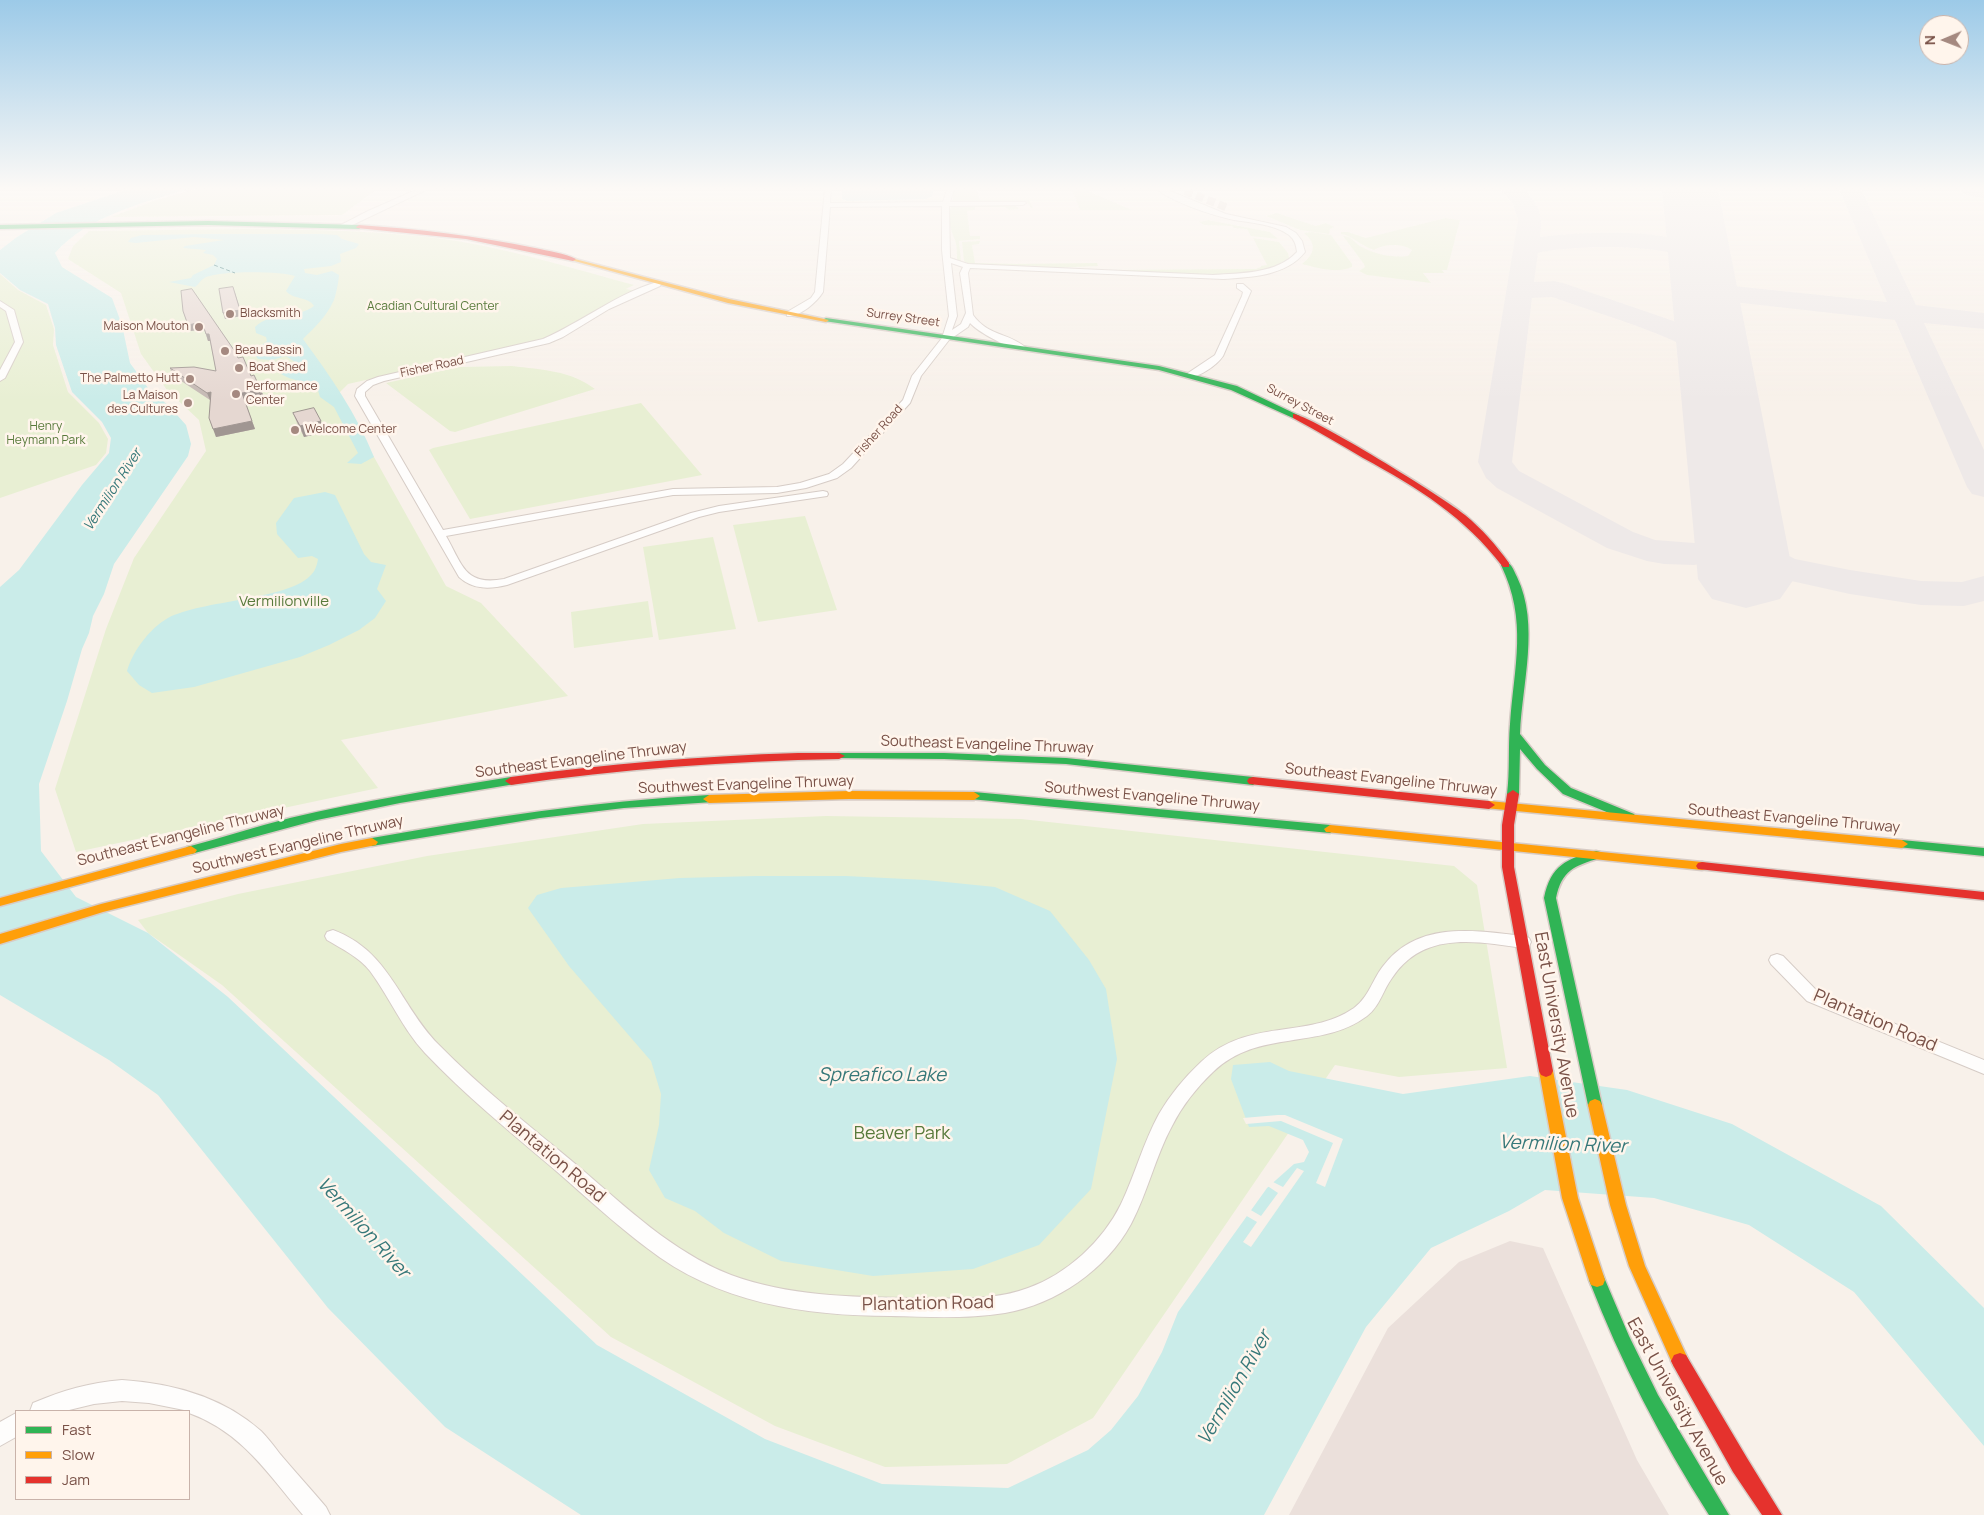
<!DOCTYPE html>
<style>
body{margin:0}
#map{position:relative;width:1984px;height:1515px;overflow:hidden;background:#f8f1ea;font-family:Manrope,sans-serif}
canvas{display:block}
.legend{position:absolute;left:15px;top:1410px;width:175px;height:90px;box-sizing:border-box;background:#fff5ec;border:1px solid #c9b3aa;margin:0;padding:6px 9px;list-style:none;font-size:15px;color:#795147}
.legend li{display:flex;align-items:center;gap:10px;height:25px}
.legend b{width:25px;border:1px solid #c9b3aa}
.north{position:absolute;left:1919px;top:15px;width:50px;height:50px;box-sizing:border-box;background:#fff5ec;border:1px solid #c9b3aa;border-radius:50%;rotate:269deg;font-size:14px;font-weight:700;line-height:20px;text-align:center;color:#795147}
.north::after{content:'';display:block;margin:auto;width:18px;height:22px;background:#a58980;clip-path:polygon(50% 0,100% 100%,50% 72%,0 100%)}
</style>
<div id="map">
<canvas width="1984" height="1515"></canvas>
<ul class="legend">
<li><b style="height:6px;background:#30b455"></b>Fast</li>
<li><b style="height:6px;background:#ff9f0a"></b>Slow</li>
<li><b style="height:6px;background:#e5322d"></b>Jam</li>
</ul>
<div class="north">N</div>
</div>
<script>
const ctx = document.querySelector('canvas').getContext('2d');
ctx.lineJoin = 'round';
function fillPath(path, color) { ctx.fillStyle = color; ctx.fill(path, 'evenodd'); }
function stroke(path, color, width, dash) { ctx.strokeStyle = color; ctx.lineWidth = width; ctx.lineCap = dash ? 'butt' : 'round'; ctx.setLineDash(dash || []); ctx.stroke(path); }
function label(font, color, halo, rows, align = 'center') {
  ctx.font = font + ' Manrope,sans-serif'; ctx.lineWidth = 5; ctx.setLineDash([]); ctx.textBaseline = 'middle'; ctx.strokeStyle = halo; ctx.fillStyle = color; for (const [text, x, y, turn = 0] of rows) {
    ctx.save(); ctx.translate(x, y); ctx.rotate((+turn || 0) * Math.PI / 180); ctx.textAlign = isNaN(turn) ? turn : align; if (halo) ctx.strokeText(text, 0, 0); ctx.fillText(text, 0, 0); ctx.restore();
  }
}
fillPath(new Path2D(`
 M1510 1241 1543 1248 1637 1460 1669 1515H1289L1388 1328 1459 1262Z`), '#ebe0db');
fillPath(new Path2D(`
 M196 189H377L342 215 111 217 153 201Z
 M957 189H977L979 198 981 200H1029L1033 208H1031L1028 203 1021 202H952L954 192Z
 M1072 189H1083L1132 210H1080Z
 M952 205H1015L1019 209 1009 210 1005 207H975V210L967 211 970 236H980V239L959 241 961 261 964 263 957 260C957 254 957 246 955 240 951 230 945 215 952 205Z
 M1277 213 1316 226 1326 223 1334 227 1330 229 1329 234 1300 230 1266 216Z
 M1445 218 1460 220 1447 270H1442L1444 273H1423L1431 283 1367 275 1359 271 1365 267 1364 264 1343 236C1351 236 1354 242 1360 246 1374 254 1391 258 1408 256L1412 250C1402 243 1384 244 1374 250 1361 246 1353 236 1341 234V232H1348L1366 238Z
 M1208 220 1270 232 1278 239 1251 236 1247 229 1234 228 1232 226 1204 225 1199 222Z
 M244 229C315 230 387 230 457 241 516 251 575 269 634 285L626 289 636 291 601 307 575 324 544 340 348 384 340 392 344 426 374 457 446 586 481 603 568 696 341 740 378 788 76 852 55 789 106 629 134 558 206 451 199 420 167 390 141 354 121 293 68 259 73 246 89 231Z
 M1312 232 1331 235 1352 264V267C1336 274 1318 268 1302 264 1315 254 1317 244 1304 233Z
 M1253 238 1279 242 1288 253 1289 258C1258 282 1188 274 1150 273 1135 272 1119 273 1104 270L1256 269 1261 267V266L1267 265Z
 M980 241 979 244 972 245 975 263 1015 264 1097 263 1098 266 1052 268 968 264 964 261 962 242Z
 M0 274 18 290 46 305 54 329 53 345 68 392 99 423 108 439 106 453 96 465 0 498Z
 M512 366C542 370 570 370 595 389L455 432 450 431 386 383 459 367Z
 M641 403 702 475 470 519 429 450 433 448Z
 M805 516 837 610 758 622 733 525Z
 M713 537 736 629 659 640 643 547Z
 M648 601 653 637 574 648 571 612Z
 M826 816 1021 819 1454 866 1477 885 1507 1068 1399 1077 1335 1065 1093 1418 1007 1464 885 1467 775 1426 611 1337 222 985 148 933 138 920 238 894 427 856 643 824Z`), '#e8efd3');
fillPath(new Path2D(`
 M128 189H188C142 203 88 216 55 253L62 267 112 298 122 325 130 363 151 392 168 405 186 425 191 444 188 456 114 564 104 594 93 616 89 633 82 649 67 701 39 784 41 851 76 897 148 933 228 997 597 1345 765 1439 882 1484 1008 1488 1088 1450 1111 1430 1138 1396 1162 1352 1178 1312 1267 1188 1294 1164 1304 1162 1309 1152 1303 1140 1269 1126 1249 1127 1231 1079 1233 1065 1270 1062 1289 1071 1403 1094 1530 1076 1627 1090 1732 1124 1881 1206 1984 1308V1446L1854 1292 1749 1225 1654 1198 1545 1190 1509 1211 1431 1248 1366 1327 1264 1515H581L445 1427 328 1308 158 1095 109 1060 0 995V587L19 570 82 485 109 453 111 438 102 422 72 392 56 345 55 328 48 304 20 290 0 273V250L17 237 56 213Z
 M842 189H934L932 196 926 199 847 201 842 199Z
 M210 234H321L337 235 342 239 359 244 356 248 340 254 341 262 331 266 304 269 305 273 317 275 332 271 339 275C339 280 335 300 333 302 326 317 314 328 303 339 331 377 356 413 374 457L361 464 347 463 358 453 334 407 320 397 317 387C305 381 292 381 281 374L295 362 286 356 272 360 258 359 253 352 267 341 266 337 256 333 255 327C270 312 297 319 314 306 308 296 293 300 286 291L295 276C282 271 213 270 203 279 200 281 198 285 195 287L169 282 191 278 193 275 214 265 217 259 213 255 203 253 206 250 183 248 185 246 224 240 194 237 136 243 128 242 131 238 142 235Z
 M325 492 335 495 364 554 371 562 386 565 377 589 386 601 375 618 359 630 329 645 300 657 194 687 152 693 139 685 127 671C133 651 149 629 168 618 202 600 286 600 310 576 315 572 317 565 318 559L312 556 298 558 277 534 276 523 294 498Z
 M756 876H846L926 880 995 887 1050 911 1089 960 1106 989 1117 1059 1091 1189 1039 1245 973 1269 873 1276 781 1261 724 1233 695 1211 665 1198 649 1170 659 1125 661 1094 651 1061 569 966 528 908 537 895 561 888 680 878Z`), '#caece9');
fillPath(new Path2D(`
 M1278 1115H1285L1343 1139 1325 1187 1316 1183 1333 1143 1281 1121 1246 1124 1243 1118Z
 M1297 1168 1304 1171 1251 1247 1243 1242 1257 1222 1245 1215 1249 1209 1261 1216 1278 1193 1266 1185 1271 1181 1283 1187Z`), '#f8f1ea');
stroke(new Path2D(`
 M214 265 235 273`), '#367879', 1, [4, 2.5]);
fillPath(new Path2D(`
 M1500 189H1524C1540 206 1543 215 1540 237 1576 232 1690 225 1713 257L1709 262C1691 267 1679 253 1662 251 1623 245 1580 246 1541 252L1538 253 1534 282 1554 281 1563 283 1688 326 1713 338 1729 355 1724 361C1702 367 1699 353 1681 344 1640 325 1594 312 1552 297L1532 298 1512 462 1519 471 1633 532 1655 540 1694 543 1742 535 1755 538 1795 559 1850 570 1921 581 1962 582 1984 576V601L1964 606 1921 605 1850 594 1769 576 1736 558 1694 565 1664 564 1647 561 1607 548 1497 488 1486 478 1478 462 1518 220 1513 204Z
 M1839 189H1861L1916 305 1984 313V329L1924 323 1984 450V497L1972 494 1967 487 1895 320 1705 299 1696 297 1692 291 1696 285 1705 283 1887 302Z
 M1960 189H1984V198L1963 194Z`), '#eee9e8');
fillPath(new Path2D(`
 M1662 189H1718L1794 579 1780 599 1746 608 1712 599 1698 579Z`), '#eee9e8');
stroke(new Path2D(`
 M1185 191 1228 208`), '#d8c9c1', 8, [8, 4]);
const street = new Path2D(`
 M418 189H428L346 228 339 226 368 211Z
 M825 189H831L830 203 943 202 947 189H954L950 202H1025L1026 203 1023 205 949 206 950 258 968 264 1213 275C1241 273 1277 274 1297 252 1296 245 1295 240 1289 235 1274 224 1252 223 1234 220 1211 215 1175 203 1156 189H1165L1226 214 1286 227 1296 233 1302 241 1305 252C1286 276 1252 277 1223 279L970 268 968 273 973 315C988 336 1009 333 1025 347 1016 354 978 332 970 323L968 327 949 340 921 376 910 403 851 468 837 478 806 488 777 493 673 495 446 536C463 566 465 586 504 579L691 513 719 506 823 491 827 492 828 494 827 496 719 512 699 517 507 585C490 589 473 590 459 577L355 396 357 389 367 381 378 377 543 339C582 322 616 294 657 282L661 284 660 286 609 309 563 337 549 343 384 381 373 385 365 392V396L443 530 673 489 777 487 800 483 829 474 843 464 903 400 912 376 942 338 949 316 942 250V206L830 207 823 292C817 302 800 317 787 316V312L811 298 815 292ZM951 263 963 267 960 273 966 313 961 324 952 330 957 316Z
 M1237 284H1243L1251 291 1223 356C1217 365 1199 378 1188 377V373L1215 355 1242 296 1243 292 1237 288Z
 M0 301 14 310 23 342 5 378 0 381V370L15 342 6 311 0 307Z
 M333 930C390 951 399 1004 438 1044 481 1088 531 1127 579 1167 626 1207 672 1252 731 1275 788 1296 850 1297 909 1298 948 1298 991 1302 1028 1288 1067 1274 1103 1241 1121 1204 1135 1175 1143 1143 1159 1114 1170 1095 1185 1077 1201 1062 1249 1017 1307 1040 1354 1008 1369 997 1373 978 1384 965 1418 921 1474 930 1523 936L1529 938 1531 942 1529 946 1523 948C1475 941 1423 931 1392 978 1383 990 1380 1006 1367 1016 1320 1051 1259 1028 1213 1072 1197 1087 1182 1106 1172 1126 1155 1157 1148 1192 1131 1224 1106 1270 1056 1304 1005 1313 968 1319 929 1317 891 1316 805 1316 717 1303 647 1248 615 1224 585 1196 555 1170 510 1132 465 1095 425 1053 402 1028 390 998 370 971 359 957 342 949 327 940L325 936 327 932Z
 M1777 954 1783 956 1819 993 1984 1060V1074L1807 1001 1771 964 1769 960 1771 956Z
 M122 1380C171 1383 223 1397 261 1431 268 1438 274 1446 280 1454 295 1472 311 1489 326 1507L330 1515H303C268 1474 242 1432 189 1413V1411L149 1403 122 1401 94 1404 65 1411H30L33 1403C64 1390 88 1383 122 1380Z
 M16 1413V1437L0 1446V1422Z`);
const fast = new Path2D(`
 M208 221 359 225 362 227 359 229 208 225 0 229V225Z
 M826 318 1159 366 1237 386 1300 416 1293 418 1231 390 1159 370 824 321V319Z
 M1506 562C1512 564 1514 571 1517 577 1540 625 1522 683 1520 734L1545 765 1571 788 1634 814 1636 817 1634 820H1626L1563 794 1537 769 1520 749 1519 794 1513 798 1507 794C1510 771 1508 748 1510 724 1514 666 1528 621 1501 565Z
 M839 753H944L1066 758 1253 777 1259 781 1253 785 1066 764 944 759 835 758 833 756 835 754Z
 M511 777 517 781 515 784 400 803 317 820 191 854 185 850 187 847C221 838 255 827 290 818 363 801 437 789 511 777Z
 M974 792 1330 825 1336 829 1330 833 970 799 968 796Z
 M709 795 715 799 713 802 624 808 540 818 372 846 366 842 372 838C484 818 595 801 709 795Z
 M1902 840 1984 848V856L1898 847 1896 844Z
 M1596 851 1600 852 1602 855 1600 858C1574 866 1562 870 1556 898L1602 1105 1600 1109 1595 1111 1590 1109 1588 1105 1544 898C1551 865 1566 859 1596 851Z
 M1597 1273 1603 1275 1629 1336 1658 1395 1729 1515H1709C1661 1440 1621 1363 1589 1280L1591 1275Z`);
const slow = new Path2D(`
 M571 258 729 299 829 320 826 322 728 303 571 260Z
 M849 791 974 792 980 796 974 800 849 799 709 803 703 799 709 795Z
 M1489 801 1902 840 1908 844 1902 848 1485 808 1483 805 1485 802Z
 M1330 825 1702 862 1706 863 1708 866 1706 869 1702 870 1326 832 1324 829Z
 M372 838 378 842 376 845 341 852 103 912 0 944V934L101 904 341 844Z
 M191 846 197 850 195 853 0 906V898Z
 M1546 1065 1551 1067 1553 1071 1578 1198 1605 1280 1603 1285 1597 1287 1591 1285 1589 1280 1562 1198 1539 1071 1541 1067Z
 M1595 1099 1600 1101 1602 1105 1626 1205 1645 1266 1689 1361 1686 1367 1680 1369 1674 1367 1629 1266 1610 1205 1588 1105 1590 1101Z`);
const jam = new Path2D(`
 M359 225C418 229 477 236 535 248 548 251 565 253 576 259L573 261 466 239 357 228 356 227Z
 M1293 414C1307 413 1448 500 1465 515 1482 529 1496 545 1509 563V567H1503C1464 516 1418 488 1363 458 1340 444 1317 431 1293 418Z
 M798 753H839L845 756 839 759C729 761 620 769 511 785L505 781 511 777C606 764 702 756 798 753Z
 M1253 777 1489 801 1495 805 1489 809 1249 784 1247 781 1249 778Z
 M1513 790 1519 794 1514 825V867L1553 1071 1551 1075 1546 1077 1541 1075 1539 1071 1502 867V825L1507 794Z
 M1702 862 1984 892V900L1698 869 1696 866 1698 863Z
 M1680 1353 1686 1355 1747 1458 1782 1515H1762L1733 1472 1674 1367 1671 1361 1674 1355Z`);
stroke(street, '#d6ccc6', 2);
stroke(fast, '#d7ccc6', 3);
stroke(slow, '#d7ccc6', 3);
stroke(jam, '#d7ccc6', 3);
fillPath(street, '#fefdfc');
fillPath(fast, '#30b455');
fillPath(slow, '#ff9f0a');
fillPath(jam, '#e5322d');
fillPath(new Path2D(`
 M183 311 236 353 238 358 261 390 264 397 245 401 255 429 216 437 210 400 172 375 170 368 216 371 210 341H208L204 329 190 331Z
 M293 413 324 432 304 437 297 423Z`), '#c5b9b4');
fillPath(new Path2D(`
 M235 293 242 316 225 319 223 313Z
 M202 322 205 329 190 331 188 325Z
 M206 334H209L211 341H208Z
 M261 390 264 397 245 401 242 393Z
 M211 392 214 399 210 400 207 393Z
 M252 421 255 429 216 437 213 429Z
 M321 421 324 432 304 437 300 426Z`), '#a09692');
const building = new Path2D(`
 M233 287 240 310 223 313 219 289Z
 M192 289 236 353 238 358 243 357 251 376 254 375 261 390 242 393 252 421 213 429 209 418 211 392 207 393 170 368 194 367 216 371 209 334H206L202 322 188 325 183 311 181 291Z
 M314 408 321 421 300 426 293 413Z`);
fillPath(building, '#e5d7d1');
stroke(building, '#a09692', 1);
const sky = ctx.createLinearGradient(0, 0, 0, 401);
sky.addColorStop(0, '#9ccae8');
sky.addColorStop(0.47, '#fcf9f6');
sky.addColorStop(1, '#fcf9f600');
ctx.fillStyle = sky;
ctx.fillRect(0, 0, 1984, 401);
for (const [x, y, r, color] of [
 [230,314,5,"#a58980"],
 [199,327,5,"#a58980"],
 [225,351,5,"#a58980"],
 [239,368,5,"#a58980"],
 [190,379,5,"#a58980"],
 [236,394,5,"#a58980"],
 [188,403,5,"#a58980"],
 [295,430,5,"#a58980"]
]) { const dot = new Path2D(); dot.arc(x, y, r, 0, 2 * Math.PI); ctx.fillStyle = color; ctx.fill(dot); stroke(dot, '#fff5ec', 2); }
label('12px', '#587a3b', '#fff5ec', [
 ["Acadian Cultural Center",433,307],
 ["Henry",46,427],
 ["Heymann Park",46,441]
]);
label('12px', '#795147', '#fff5ec', [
 ["Blacksmith",240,314],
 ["Maison Mouton",189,327,"right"],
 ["Beau Bassin",235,351],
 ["Boat Shed",249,368],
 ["The Palmetto Hutt",180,379,"right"],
 ["Performance",246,387],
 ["Center",246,401],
 ["La Maison",178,396,"right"],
 ["des Cultures",178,410,"right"],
 ["Welcome Center",305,430]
], 'left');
label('12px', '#795147', '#fff5ec', [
 ["Surrey Street",903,318,8],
 ["Fisher Road",432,367,-12],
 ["Surrey Street",1300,405,28],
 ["Fisher Road",879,431,-48]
]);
label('italic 14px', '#367879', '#fff5ec', [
 ["Vermilion River",113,490,-57]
]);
label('15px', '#587a3b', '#fff5ec', [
 ["Vermilionville",284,602]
]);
label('15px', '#795147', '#fff5ec', [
 ["Southeast Evangeline Thruway",987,745,2],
 ["Southeast Evangeline Thruway",581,760,-7],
 ["Southeast Evangeline Thruway",1391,780,6],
 ["Southwest Evangeline Thruway",746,785,-2],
 ["Southwest Evangeline Thruway",1152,797,5],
 ["Southeast Evangeline Thruway",1794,819,5],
 ["Southeast Evangeline Thruway",181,836,-14],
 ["Southwest Evangeline Thruway",298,845,-13]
]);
label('18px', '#795147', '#fff5ec', [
 ["Plantation Road",1875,1021,23],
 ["East University Avenue",1556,1025,80],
 ["Plantation Road",552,1157,40],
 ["Plantation Road",928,1304,-1],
 ["East University Avenue",1677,1402,61]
]);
label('18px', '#587a3b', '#fff5ec', [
 ["Beaver Park",902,1134]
]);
label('italic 19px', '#367879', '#fff5ec', [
 ["Spreafico Lake",882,1076],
 ["Vermilion River",1563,1145,2],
 ["Vermilion River",363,1228,48],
 ["Vermilion River",1235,1388,-60]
]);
</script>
